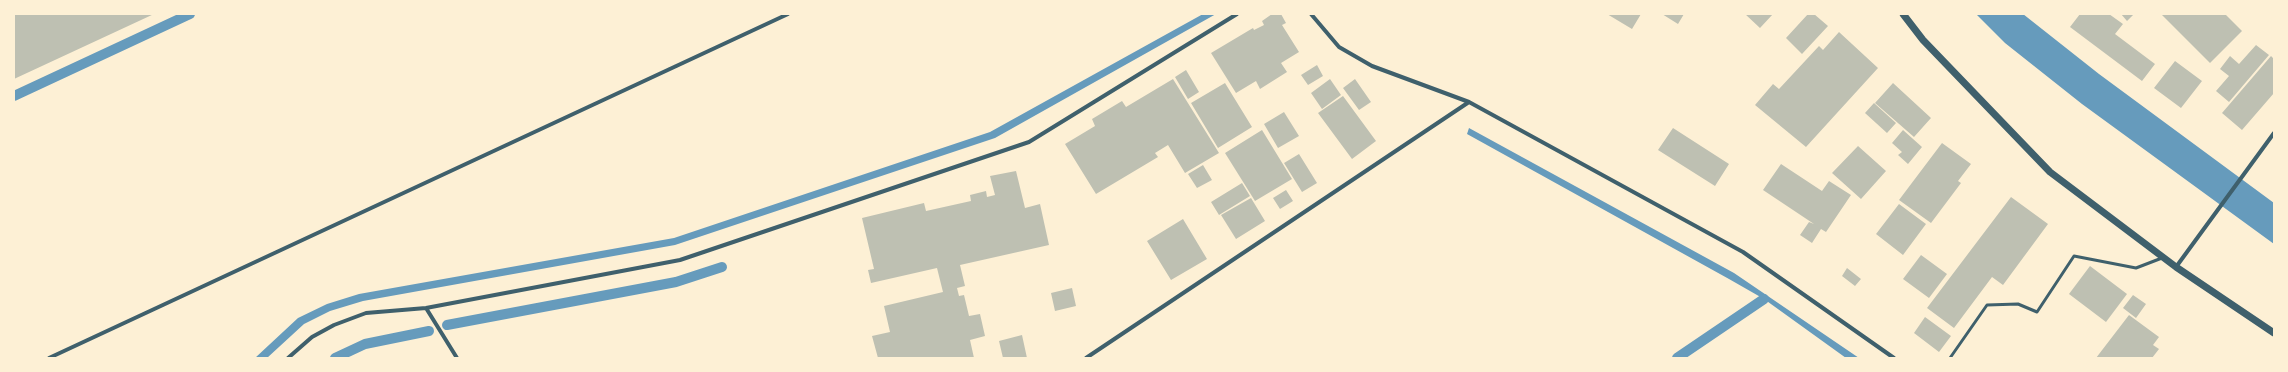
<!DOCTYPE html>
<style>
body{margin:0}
#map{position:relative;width:2288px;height:372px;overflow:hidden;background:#fdf0d5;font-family:Lato,sans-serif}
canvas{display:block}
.frame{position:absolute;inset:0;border:15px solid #fdf0d5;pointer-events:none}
</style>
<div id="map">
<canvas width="2288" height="372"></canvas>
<div class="frame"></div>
</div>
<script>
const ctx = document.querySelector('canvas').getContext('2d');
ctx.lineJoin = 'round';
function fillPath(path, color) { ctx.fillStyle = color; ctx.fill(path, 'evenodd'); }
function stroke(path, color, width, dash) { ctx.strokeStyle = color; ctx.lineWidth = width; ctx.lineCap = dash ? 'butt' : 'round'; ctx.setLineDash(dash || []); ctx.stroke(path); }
fillPath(new Path2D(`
 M1203 14H1216L995 138 675 245 363 301 330 311 304 324 267 358H255L298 318 327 304 359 294 674 238 990 132Z
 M1976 14H2023L2099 74 2274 203V244L2082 104 2005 43Z
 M1469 128 1734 273 1859 358H1846L1764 299 1729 279 1467 134Z`), '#669bbc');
stroke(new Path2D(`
 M14 96 190 14
 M447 325 676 282 722 267
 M335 358 365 344 429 331
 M1677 358 1764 299`), '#669bbc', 10);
fillPath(new Path2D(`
 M14 14H154L14 79Z
 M1272 14H1281L1286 23 1282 25 1299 52 1281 63 1287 72 1260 89 1256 81 1236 93 1211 53 1253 28 1254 30 1264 25 1262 21Z
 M1607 14H1641L1632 29Z
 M1662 14H1684L1678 24Z
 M1745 14H1773L1760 28Z
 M1808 14H1814L1828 26 1802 54 1786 38Z
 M2080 14H2109L2123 24 2115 34 2155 64 2142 81 2070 27Z
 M2121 14H2134L2127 21Z
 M2161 14H2225L2242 31 2210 63Z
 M1839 32 1878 68 1806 147 1755 105 1773 84 1779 89 1819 46 1823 50Z
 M2256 45 2269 55 2229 102 2216 91 2229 76 2220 69 2230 56 2239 64Z
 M2271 56 2274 59V93L2242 130 2222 113Z
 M2175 61 2202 81 2181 108 2154 88Z
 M1317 65 1323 76 1308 85 1301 75Z
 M1186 70 1199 92 1188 99 1175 77Z
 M1173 79 1219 153 1185 173 1168 145 1155 153 1158 157 1096 194 1065 144 1095 126 1092 119 1122 101 1126 107Z
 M1330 79 1341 95 1322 109 1311 93Z
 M1355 79 1371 102 1359 110 1343 88Z
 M1225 83 1252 127 1218 148 1191 103Z
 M1893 83 1931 118 1914 137 1875 103Z
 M1343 96 1376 141 1352 159 1318 113Z
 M1874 103 1896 123 1887 133 1865 113Z
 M1284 112 1299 136 1278 148 1264 124Z
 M1673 128 1729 164 1715 186 1658 150Z
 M1262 130 1292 179 1255 201 1225 153Z
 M1903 130 1922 147 1908 164 1898 155 1902 152 1892 143Z
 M1942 143 1971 164 1958 181 1961 183 1931 223 1899 200Z
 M1858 146 1886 171 1861 199 1832 173Z
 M1299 154 1317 183 1302 192 1284 163Z
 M1781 164 1822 191 1829 181 1851 195 1826 232 1821 229 1812 243 1800 235 1809 222 1814 224 1763 190Z
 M1203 165 1212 180 1197 188 1188 174Z
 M1016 171 1025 208 1040 204 1049 245 960 265 965 286 957 288 959 296 964 295 969 316 980 314 985 336 970 340 974 358H878L872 336 890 332 884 306 943 292 937 268 871 283 868 270 874 269 862 218 924 203 926 211 971 201 970 195 986 191 987 197 995 195 990 176Z
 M1242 183 1250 196 1219 215 1211 202Z
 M1286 190 1293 201 1280 209 1273 198Z
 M2011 197 2048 224 2003 285 1992 277 1954 328 1927 308Z
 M1251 198 1265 221 1236 239 1221 215Z
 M1899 204 1926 224 1903 255 1876 234Z
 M1183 219 1207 259 1171 280 1147 241Z
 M1921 255 1947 274 1929 298 1903 279Z
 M2090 266 2127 294 2106 322 2069 294Z
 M1847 268 1861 279 1855 286 1842 276Z
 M1072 288 1076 306 1055 311 1051 293Z
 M2133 295 2146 304 2136 318 2123 308Z
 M2129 315 2159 337 2153 345 2159 349 2152 358H2096Z
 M1925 317 1951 336 1939 352 1914 333Z
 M1022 335 1027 358H1003L999 341Z`), '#bec0b2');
stroke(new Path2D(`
 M1950 358 1987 305 2018 304 2037 312 2074 256 2136 268 2162 258`), '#3f606c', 3);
stroke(new Path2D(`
 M1311 14 1339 47 1372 66 1469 102 1743 252 1894 358
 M2176 267 2274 133
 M426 308 457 358
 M49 358 788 14
 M288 358 312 337 334 325 366 313 426 308 680 260 1029 142 1237 14
 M1086 358 1469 102`), '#3f606c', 4);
stroke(new Path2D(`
 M1903 14 1923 40 2050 172 2176 267 2274 333`), '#3f606c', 7);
</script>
